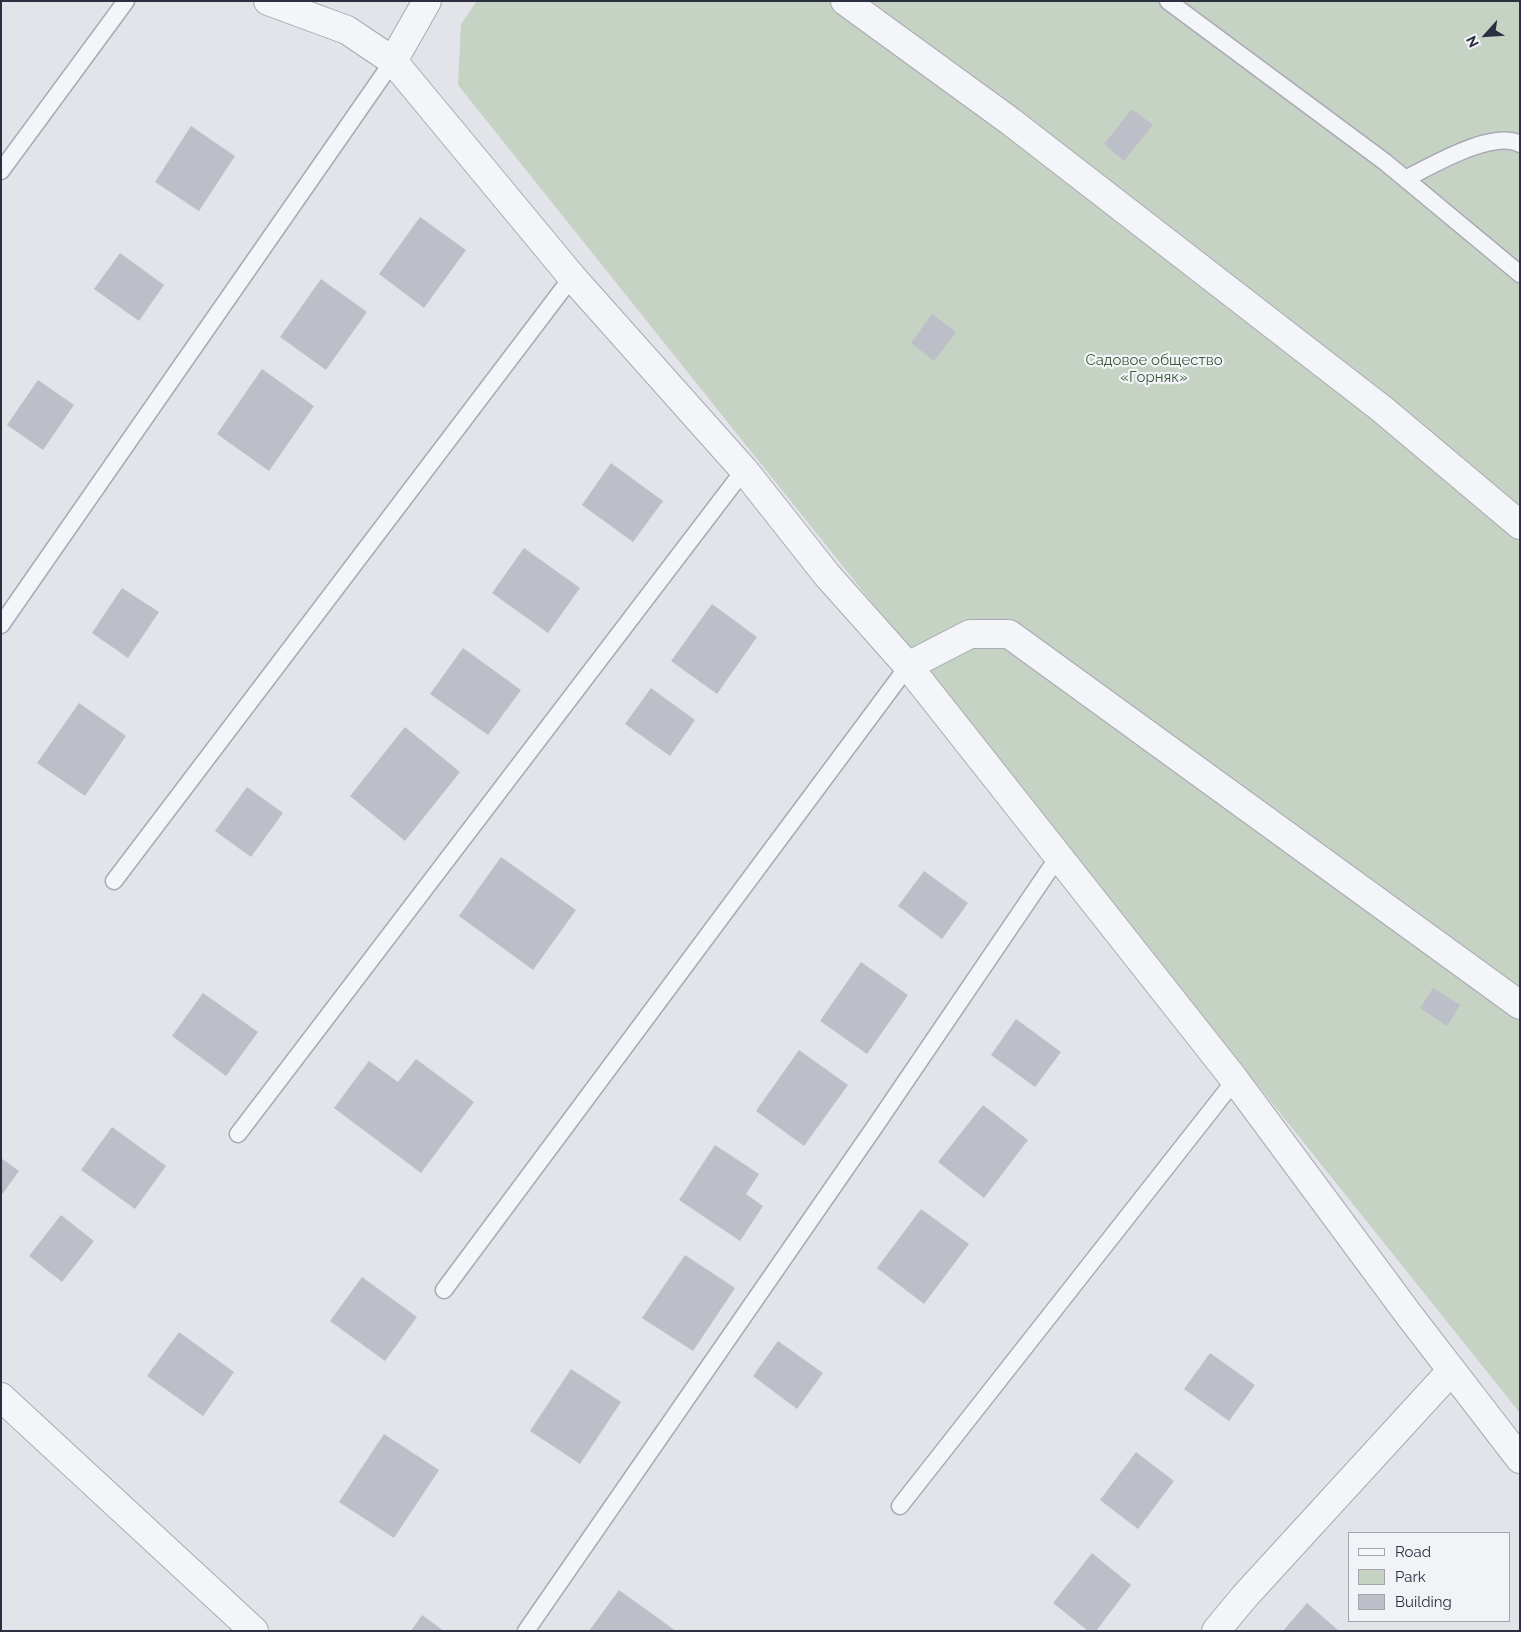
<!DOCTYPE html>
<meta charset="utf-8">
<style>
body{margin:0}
#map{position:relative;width:1521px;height:1632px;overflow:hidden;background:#e2e4e9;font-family:Raleway,sans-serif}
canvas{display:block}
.frame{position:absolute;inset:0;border:2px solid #2b3040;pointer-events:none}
.legend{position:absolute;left:1348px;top:1532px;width:162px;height:90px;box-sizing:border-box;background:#f1f3f7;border:1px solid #a2a5ae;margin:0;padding:6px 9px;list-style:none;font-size:15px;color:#2b3040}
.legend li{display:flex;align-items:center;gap:10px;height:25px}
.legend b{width:25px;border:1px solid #a2a5ae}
.north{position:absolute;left:1461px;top:10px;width:50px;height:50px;-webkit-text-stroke:4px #f1f3f7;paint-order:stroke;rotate:244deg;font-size:14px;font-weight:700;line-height:20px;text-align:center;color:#2b3040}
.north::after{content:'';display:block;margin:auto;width:18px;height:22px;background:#2b3040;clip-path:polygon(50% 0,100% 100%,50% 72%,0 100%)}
</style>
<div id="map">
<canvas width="1521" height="1632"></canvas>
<div class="frame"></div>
<ul class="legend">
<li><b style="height:6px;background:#f4f5f8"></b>Road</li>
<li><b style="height:14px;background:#c6d2c4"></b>Park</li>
<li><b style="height:14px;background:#bdbfc8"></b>Building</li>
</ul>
<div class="north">N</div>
</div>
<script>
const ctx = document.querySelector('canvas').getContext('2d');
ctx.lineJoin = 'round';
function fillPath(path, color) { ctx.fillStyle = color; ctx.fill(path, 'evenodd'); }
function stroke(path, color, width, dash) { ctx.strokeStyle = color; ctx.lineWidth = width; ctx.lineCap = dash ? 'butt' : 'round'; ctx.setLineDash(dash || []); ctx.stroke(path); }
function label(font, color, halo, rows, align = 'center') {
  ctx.font = font + ' Raleway,sans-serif'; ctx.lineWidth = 4.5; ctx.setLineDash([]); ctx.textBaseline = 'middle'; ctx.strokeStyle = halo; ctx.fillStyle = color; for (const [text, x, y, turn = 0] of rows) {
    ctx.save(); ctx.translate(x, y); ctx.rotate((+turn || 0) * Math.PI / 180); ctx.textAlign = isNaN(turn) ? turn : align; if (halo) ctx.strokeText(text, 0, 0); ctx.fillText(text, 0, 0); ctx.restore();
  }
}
fillPath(new Path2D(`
 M477 1H1520V1413L458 85 461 24Z`), '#c6d2c4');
fillPath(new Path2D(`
 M1132 109 1153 125 1124 161 1104 144Z
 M191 126 235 156 199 211 155 182Z
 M420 217 466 250 424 308 379 274Z
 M120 253 164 285 139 321 94 289Z
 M321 279 367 312 326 370 280 337Z
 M932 314 956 332 934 361 911 343Z
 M262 369 314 406 269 471 217 434Z
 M38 380 74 405 43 450 7 425Z
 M611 463 663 501 633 542 582 505Z
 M524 548 580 588 548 633 492 593Z
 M122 588 159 612 128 658 92 633Z
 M712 604 757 637 717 694 671 661Z
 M463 648 521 690 488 735 430 694Z
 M651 688 695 720 670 756 625 724Z
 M79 703 126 736 85 796 37 763Z
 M405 727 460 772 405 841 350 796Z
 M247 787 283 813 251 857 215 831Z
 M501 857 576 910 533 970 459 916Z
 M924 871 968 903 942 939 898 906Z
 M861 962 908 995 867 1054 820 1021Z
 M1433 988 1460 1005 1447 1026 1420 1008Z
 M203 993 258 1032 226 1076 172 1036Z
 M1016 1019 1061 1052 1035 1087 991 1055Z
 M799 1050 848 1085 804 1146 756 1111Z
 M416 1059 474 1102 421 1173 334 1108 369 1061 398 1082Z
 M983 1105 1028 1140 984 1198 938 1162Z
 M112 1127 166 1166 135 1209 81 1170Z
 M715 1145 759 1174 746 1194 763 1206 740 1241 679 1200Z
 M1 1158 19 1171 1 1196Z
 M921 1209 969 1244 924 1304 877 1268Z
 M61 1215 94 1241 62 1282 29 1256Z
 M685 1255 735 1288 693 1351 642 1318Z
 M362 1277 417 1317 385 1361 330 1321Z
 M179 1332 234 1372 203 1416 147 1376Z
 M778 1341 823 1373 797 1409 753 1376Z
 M1210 1353 1255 1385 1229 1421 1184 1389Z
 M571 1369 621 1402 580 1464 530 1431Z
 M384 1434 439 1470 394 1538 339 1502Z
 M1136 1452 1174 1481 1138 1529 1100 1500Z
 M1092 1553 1131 1585 1096 1631H1088L1053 1603Z
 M619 1590 676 1631H589Z
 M1307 1603 1339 1631H1283Z
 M422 1615 444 1631H411Z`), '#bdbfc8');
const service = new Path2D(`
 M1168 1 1385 162 1520 274
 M1 171 126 1
 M1405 179C1431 166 1493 129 1520 144
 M1 625 393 61
 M114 881 572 277
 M238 1134 744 470
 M444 1290 908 666
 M900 1506 1235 1080
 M526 1631 876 1125 1058 857`);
const minor = new Path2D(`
 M268 1 347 30 393 61 572 277 744 470 827 575 908 666 1235 1080 1409 1315 1520 1459
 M845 1 1010 121 1382 409 1520 525
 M393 61 427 1
 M908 666 970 634H1009L1520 1005
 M1 1397 254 1631
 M1216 1631 1245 1596 1451 1371`);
stroke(service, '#a7aab3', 19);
stroke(minor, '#a7aab3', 30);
stroke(service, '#f4f5f8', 16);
stroke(minor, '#f4f5f8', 28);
label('15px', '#3c5a3a', '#f1f3f7', [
 ["Садовое общество",1154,360],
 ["«Горняк»",1154,377]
]);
</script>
